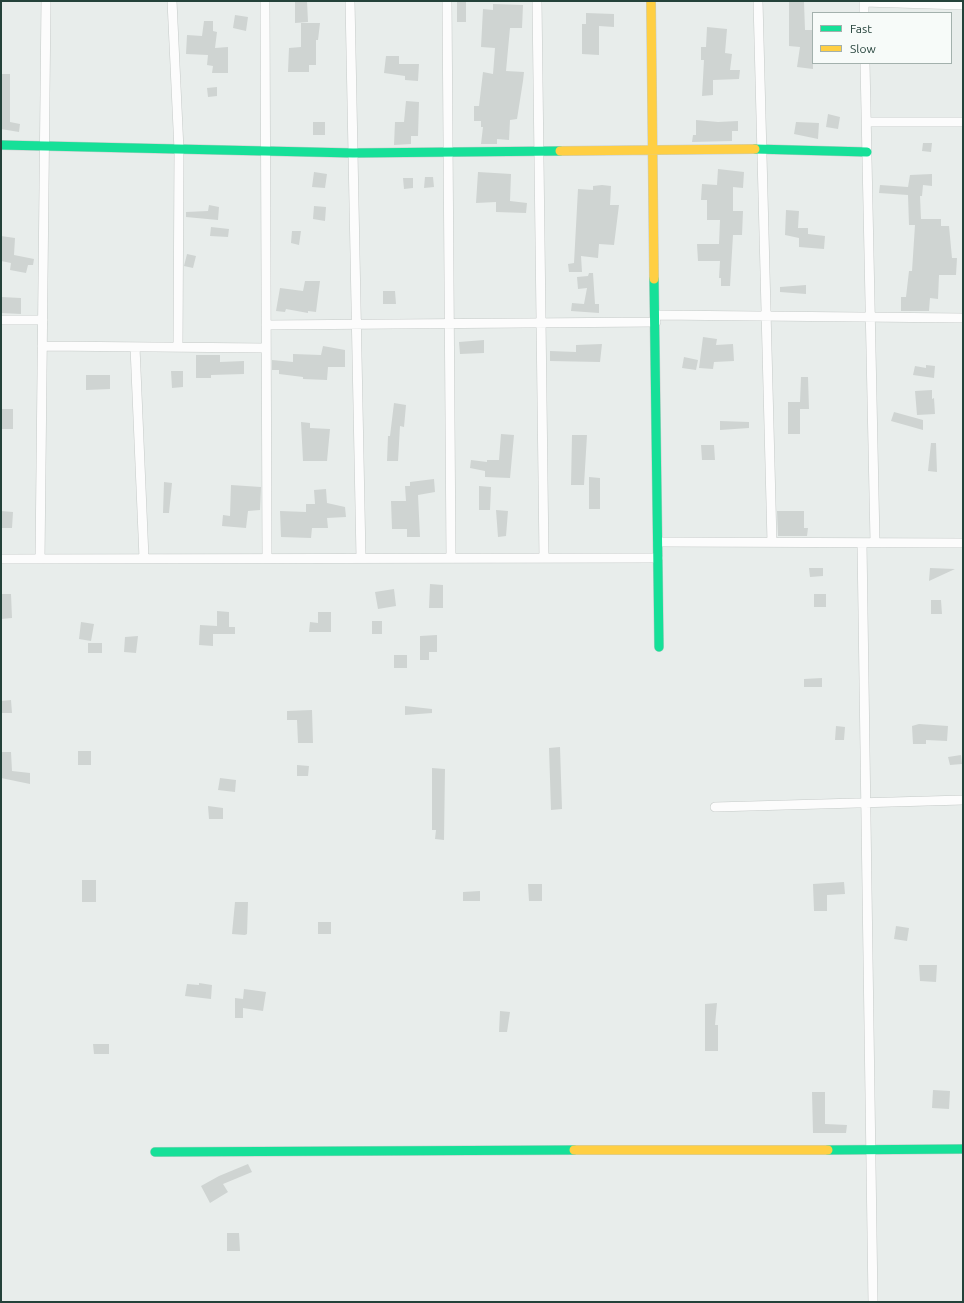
<!DOCTYPE html>
<style>
body{margin:0}
#map{position:relative;width:964px;height:1303px;overflow:hidden;background:#e8edeb;font-family:Ubuntu,sans-serif}
canvas{display:block}
.frame{position:absolute;inset:0;border:2px solid #24423a;pointer-events:none}
.legend{position:absolute;left:812px;top:12px;width:140px;height:52px;box-sizing:border-box;background:#f7fbf9;border:1px solid #a3b1ad;margin:0;padding:5px 7px;list-style:none;font-size:12px;color:#24423a}
.legend li{display:flex;align-items:center;gap:8px;height:20px}
.legend b{width:20px;border:1px solid #a3b1ad}
</style>
<div id="map">
<canvas width="964" height="1303"></canvas>
<div class="frame"></div>
<ul class="legend">
<li><b style="height:5px;background:#16e098"></b>Fast</li>
<li><b style="height:5px;background:#ffcf43"></b>Slow</li>
</ul>
</div>
<script>
const ctx = document.querySelector('canvas').getContext('2d');
ctx.lineJoin = 'round';
function fillPath(path, color) { ctx.fillStyle = color; ctx.fill(path, 'evenodd'); }
function stroke(path, color, width, dash) { ctx.strokeStyle = color; ctx.lineWidth = width; ctx.lineCap = dash ? 'butt' : 'round'; ctx.setLineDash(dash || []); ctx.stroke(path); }
fillPath(new Path2D(`
 M295 1H307L308 22 295 23Z
 M457 1H466V22H457Z
 M789 2H804L805 30H813V69L797 67 800 47 789 46Z
 M493 4 523 5 522 28H510L506 71 524 72 523 81 517 119 510 120 509 140 497 139V144H481L483 127H481V121H474V106H479L483 72 493 74 495 48 481 47 483 9 493 10Z
 M586 13 614 14V27L599 26V55L582 54V24H586Z
 M235 15 248 17 246 31 233 28Z
 M204 21H213V31L217 32 215 48 228 47V73H212L213 66 207 65 208 55 186 54 187 35 202 36Z
 M301 23H320L318 40H316V65H309V72H288L289 48 301 47Z
 M707 27 727 29 725 53 732 54 730 70H740L739 79 713 80V95L702 96 704 60H701V47H706Z
 M386 56H399V64H419L418 81 405 80V76L384 73Z
 M1 74H10V122L20 124 19 132 1 129Z
 M217 87V96L208 97 207 88Z
 M406 101 419 102 418 136H411V144L394 145 395 122H404Z
 M828 114 840 117 838 129 826 127Z
 M696 120 718 122 738 121V131H732V141L692 142 693 135H696Z
 M313 122H325V135H313Z
 M796 122 819 123 818 139 794 134Z
 M923 143H932L931 152 922 151Z
 M718 169 744 172 743 188 733 187V211H743L742 235H733L730 286H721V278H719L720 261H698L697 244H719L720 220H707V200H701L702 184 717 185Z
 M314 172 327 174 325 188 312 187Z
 M478 172 511 174 510 201 527 203 526 213 496 212V202L476 203Z
 M932 174V186L923 185 922 196H920L921 219H941V226H949L952 258H957L956 275H939L938 299 930 298 929 311H901V297H906L909 271H912L915 225H909L908 195 879 193 880 185 908 187 910 175Z
 M425 177H433L434 187 424 188Z
 M403 178H413V188L404 189Z
 M602 185 611 186 610 205H619L614 245 599 244 598 258 581 256 582 272H569L568 264 574 263 578 189 593 190V186Z
 M209 205 219 207 218 220 186 217V212L208 211Z
 M314 206 326 207 325 221 313 219Z
 M786 210 799 211 798 228H808V234L825 236 824 249 799 247V238L785 235Z
 M211 227 229 229 228 237 210 236Z
 M292 231H301L299 245 291 243Z
 M1 236 15 238 14 255 34 259 33 265H28L26 273 10 270 11 263 1 261Z
 M187 254 196 256 193 268 184 266Z
 M589 273H593L595 304H599V313L571 311 572 303 584 304 587 288 578 289 577 277 588 276Z
 M305 281H320L316 312 308 311V313L286 309 285 312 276 311 280 288 303 291Z
 M806 285V294L780 292V287Z
 M383 291H395L396 304H383Z
 M1 297 21 298V314L1 313Z
 M703 337 717 339 716 345 733 344 734 361 714 362 713 369 699 368Z
 M484 340V353L460 354 459 342Z
 M602 344 600 362 550 361V351L576 352V345Z
 M323 346 345 350V367H328L327 380 303 379V377L279 374V370H272V360L293 362V354L321 355Z
 M196 355H220V362L244 361V374L211 375V378H196Z
 M684 357 698 360 696 370 682 368Z
 M926 365 935 366 934 378 913 375 915 366 926 368Z
 M171 371H183V387L172 388Z
 M86 375H110V389L86 390Z
 M801 377H808L809 409H800V434H788V402H800Z
 M932 390V399L934 398 935 414 917 415 915 391Z
 M394 403 406 405 404 427 400 426 398 461H387L388 436H390Z
 M1 409H13V429H1Z
 M894 412 923 420V430L891 421Z
 M720 421 749 422V428L720 430Z
 M301 422 310 423V428L330 429 327 461H303Z
 M501 434 514 435 510 478 485 477V471L470 468 471 460 487 462V460H499Z
 M572 435H587L584 485H571Z
 M931 443H936L937 472 928 471Z
 M701 445H714L715 460H702Z
 M589 477 600 478V509H589Z
 M434 479 435 492 418 495 420 537H407V529H392L391 501H406L405 486H410V482Z
 M164 482 172 483 169 513H163Z
 M231 485 261 487 260 510 248 511 246 528 222 526 223 515 230 516Z
 M479 486 491 487 490 510H479Z
 M326 489 327 503 345 507 346 517 327 518 328 528H312L311 538 281 537 280 511 306 512V504H315L314 490Z
 M496 510 508 511 506 536 498 537Z
 M1 511 13 512 12 528H1Z
 M777 511H804V528H808L807 536H778Z
 M809 568H823V576L810 577Z
 M930 568 955 569 929 581Z
 M430 584 443 585V608H429Z
 M394 589 396 606 378 609 375 592Z
 M1 594H11L12 618 1 619Z
 M814 594H826V607H814Z
 M931 600H941L942 614H931Z
 M217 611 229 612V627H235V634H213V646L199 645 200 625 217 626Z
 M318 612H331V632H309L310 622 318 623Z
 M372 621H382V634H372Z
 M81 622 94 624 91 641 79 639Z
 M437 635V652H429V660H420V636Z
 M138 636 136 653 124 652 125 637Z
 M88 643H102V653H88Z
 M394 655H407V668H394Z
 M822 678V687H804V679Z
 M11 700 12 713H1V701Z
 M405 706 432 709V713L405 715Z
 M312 710 313 743H298L297 720H287V711Z
 M919 724 948 726 947 741 926 740V744H913L912 726Z
 M836 726 845 727 844 740H835Z
 M560 747 562 809 551 810 549 748Z
 M78 751H91V765H78Z
 M1 752H11L12 771 30 773V784L1 778Z
 M961 755 962 764 950 765 948 757Z
 M297 765 309 766 308 776H297Z
 M432 768 445 769 444 840 435 839 436 830H432Z
 M220 778 236 780 235 792 218 790Z
 M208 806 223 808V819H209Z
 M82 880H96V902H82Z
 M844 882 845 894 827 895V911H814L813 884Z
 M528 884H542V901H529Z
 M480 891V901H463V892Z
 M235 902H248L247 934 245 935 232 934Z
 M318 922H331V934H318Z
 M896 926 909 928 907 941 894 939Z
 M919 965H937L936 982 920 981Z
 M199 983 212 985 211 999 185 996 187 984 199 985Z
 M244 989 266 992 263 1011 243 1008V1018H235V998L243 999Z
 M717 1003 715 1025H718V1051H705V1004Z
 M500 1011 510 1012 507 1032H499Z
 M93 1044H109V1054H94Z
 M933 1090 950 1091 949 1109 932 1108Z
 M812 1092H825V1124L847 1125 846 1133H813Z
 M248 1164 252 1172 223 1184 228 1192 210 1203 201 1186 219 1176Z
 M227 1233H239L240 1251H227Z`), '#cfd4d2');
const street = new Path2D(`
 M172 1 179 150 178 347
 M265 1 267 558
 M350 1 361 558
 M447 1 451 558
 M537 1 544 558
 M758 1 772 542
 M864 1V13
 M864 2 963 5
 M865 63 875 542
 M867 122H963
 M656 315 963 318
 M1 320H43
 M266 325 656 322
 M42 346 266 348
 M135 347 144 558
 M658 542 963 543
 M862 543 873 1302
 M1 559 658 558
 M40 559 46 1
 M715 807 963 800`);
const fast = new Path2D(`
 M1 145 353 153 560 151
 M755 149 867 152
 M654 279 659 647
 M828 1150 963 1149
 M155 1152 574 1150`);
const slow = new Path2D(`
 M651 1 654 279
 M560 151 755 149
 M574 1150H828`);
stroke(street, '#c5cac8', 10);
stroke(fast, '#c3cbc8', 10);
stroke(slow, '#c3cbc8', 10);
stroke(street, '#fcfcfc', 9);
stroke(fast, '#16e098', 9);
stroke(slow, '#ffcf43', 9);
</script>
